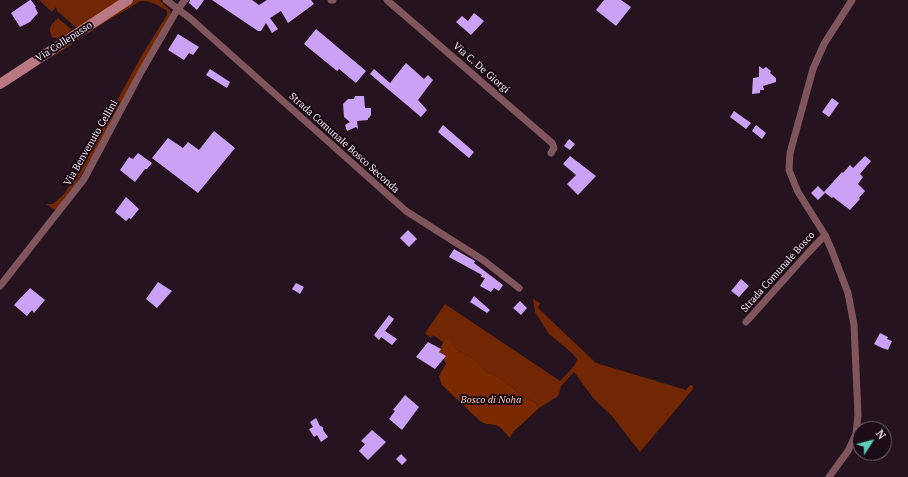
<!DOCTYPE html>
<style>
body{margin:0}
#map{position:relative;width:908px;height:477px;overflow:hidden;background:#251420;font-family:"PT Serif",serif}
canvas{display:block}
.north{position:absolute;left:852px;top:421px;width:40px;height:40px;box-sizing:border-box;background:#1b0c17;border:1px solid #71636d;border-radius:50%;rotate:54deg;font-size:11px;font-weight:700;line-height:16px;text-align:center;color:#f1e5ed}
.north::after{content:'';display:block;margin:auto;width:14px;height:18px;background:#5dceb9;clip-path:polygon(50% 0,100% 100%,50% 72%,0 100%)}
</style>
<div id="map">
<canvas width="908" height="477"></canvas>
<div class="north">N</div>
</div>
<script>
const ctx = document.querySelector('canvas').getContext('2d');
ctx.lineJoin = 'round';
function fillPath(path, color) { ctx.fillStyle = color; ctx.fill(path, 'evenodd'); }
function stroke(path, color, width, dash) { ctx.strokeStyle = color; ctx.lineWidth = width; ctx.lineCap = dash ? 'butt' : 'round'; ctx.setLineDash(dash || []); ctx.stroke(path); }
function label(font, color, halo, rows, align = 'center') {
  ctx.font = font + ' "PT Serif",serif'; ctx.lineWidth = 4; ctx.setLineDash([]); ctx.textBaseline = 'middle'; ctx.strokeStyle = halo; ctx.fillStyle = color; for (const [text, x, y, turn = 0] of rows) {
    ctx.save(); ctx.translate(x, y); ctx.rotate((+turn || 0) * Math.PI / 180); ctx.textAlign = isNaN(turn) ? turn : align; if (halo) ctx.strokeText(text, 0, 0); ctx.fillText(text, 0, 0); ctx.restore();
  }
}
fillPath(new Path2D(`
 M39 0H121L77 28 57 11 56 7 52 12Z
 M135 0H159L170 10 171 15 95 152 77 182 56 211 46 204H53L64 194 75 177 142 55 167 15V11C163 7 149 0 142 1 137 2 131 7 126 10 99 24 75 42 50 59L64 47Z
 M58 18 72 30 59 39 52 37C47 28 52 24 58 18Z
 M533 299 540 303 538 308 596 363 686 390 690 385 693 386V389L640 452 611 415 594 399 574 372 561 386 559 394 557 397 539 408 536 403 527 399 501 379 487 372 474 359 457 350 454 347 444 340 443 342 433 335 431 338 425 333 445 304 560 381 575 365 577 359 572 353 549 334 535 312Z`), '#712703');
fillPath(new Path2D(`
 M447 339 457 350 474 359 487 372 501 379 527 399 536 403 539 408 512 433 510 438C506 434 501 426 495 425 488 423 488 426 480 421L442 385 439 376 446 364 444 359 445 356 439 352 444 340Z`), '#7b2900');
fillPath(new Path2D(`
 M30 0H31L36 7H35L38 13 30 22 20 27 11 13Z
 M190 0H204L197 10 189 3Z
 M212 0H252L259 5 267 0H311L314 4 288 23 281 11 270 18 278 29 272 33 266 23 261 31H258Z
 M604 0H621L631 7 616 26 596 10Z
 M474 13 484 21 471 35 456 22 462 16 468 21Z
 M316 29 366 71 356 83 339 69 337 71 304 44Z
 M178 34 199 47 193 55 189 53 184 60 168 50Z
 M406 63 424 79 428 75 433 80 418 100 427 110 421 117 370 74 374 69 390 83Z
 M759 66 763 69 766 67 771 71 770 73 776 78V82L763 86 764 90H760V93L752 94 753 78 759 77Z
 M210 69 230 82 227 88 206 75Z
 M355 96H364L365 108H371V115L369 118H368V120L357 121 358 129 356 127 347 131 345 125 350 122 344 117 343 104 348 99H354Z
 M832 98 839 103 829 117 822 112Z
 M734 111 751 123 746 129 730 117Z
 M443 125 474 152 469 158 438 132Z
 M756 125 766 133 762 139 752 131Z
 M214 131 235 148 198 193 152 158 168 138 183 148 188 142 199 150Z
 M569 139 575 144 570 150 564 146Z
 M138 153 152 163 147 169H145L135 182 120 170 129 157 133 159Z
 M570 156 596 176 578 195 567 184 576 175 563 164Z
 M865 156 871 161 860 174 863 177 858 184 865 191 859 198 860 199 850 210 833 197 832 198 824 192 842 172 843 173 850 165 853 168Z
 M818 186 825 193 818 200 811 193Z
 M126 197 139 209 131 219 129 218 126 221 115 212Z
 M408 230 417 239 409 247 400 238Z
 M454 249 475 261 474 263 503 285 499 291 494 288 491 292 480 286 485 278 481 277 482 275 449 257Z
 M741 279 749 286 739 297 731 291Z
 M158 282 172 291 157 308 146 299Z
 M296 283 304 287 300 294 292 289Z
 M30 288 45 300 34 313 32 310 27 316 14 305Z
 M474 296 490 310 487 313 470 302Z
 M520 301 527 308 521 315 513 308Z
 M389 315 394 319 385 331 397 339 392 345 381 337 379 340 374 335Z
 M880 333 888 337 887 339 892 341 888 350 882 348 874 344Z
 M428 342 441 349 439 352 446 356 435 369 416 357Z
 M405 395 419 407 402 430 389 419 395 411 393 410Z
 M316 418 320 426 323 427V430L328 437 321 442 317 435 314 437 309 429 313 427 310 422Z
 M372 430 386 442 368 460 359 451 365 444 361 441Z
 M401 454 407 460 402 465 396 459Z`), '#cba1f5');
stroke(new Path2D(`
 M166 0 191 19 406 211 483 260 519 288
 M331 0H333
 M387 0 552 143 554 148 551 153
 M0 286 84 179 141 72 177 10 185 0
 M746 322 807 254 825 235
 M829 477 848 451 856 434 858 415 854 325 848 293 832 251 825 235 798 192 789 170 790 153 813 69 824 44 852 0`), '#80565c', 7);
stroke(new Path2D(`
 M0 84 128 0`), '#ba7882', 10);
label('10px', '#f1e5ed', '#1b0c17', [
 ["Via Collepasso",64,42,-33],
 ["Via C. De Giorgi",481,68,41],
 ["Via Benvenuto Cellini",91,143,-60],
 ["Strada Comunale Bosco Seconda",344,143,42],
 ["Strada Comunale Bosco",778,272,-48]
]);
label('italic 10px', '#f7c6b4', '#1b0c17', [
 ["Bosco di Noha",491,400]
]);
</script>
